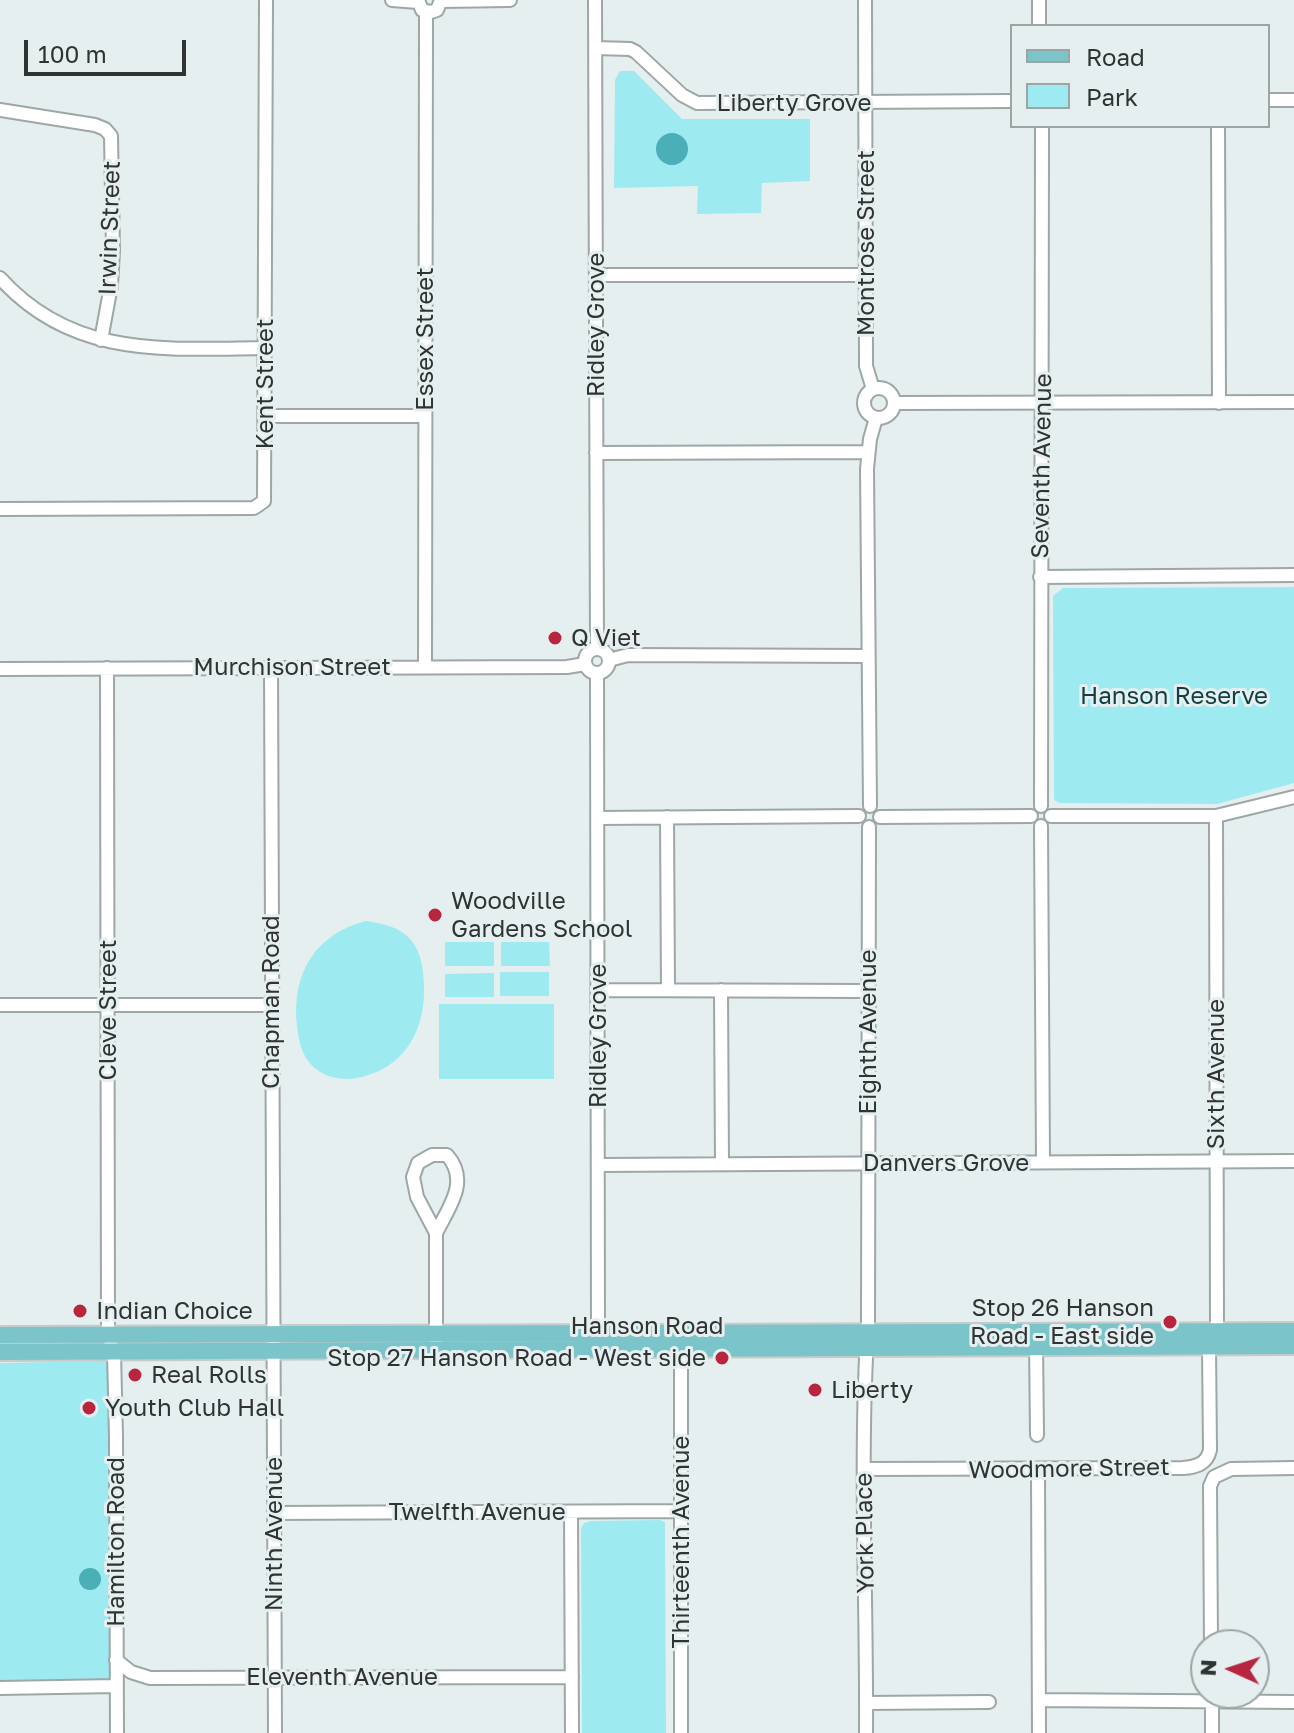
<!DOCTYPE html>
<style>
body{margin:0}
#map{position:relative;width:1294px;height:1733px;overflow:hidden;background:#e6eff0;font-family:"Golos Text",sans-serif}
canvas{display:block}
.legend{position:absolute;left:1010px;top:24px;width:260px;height:104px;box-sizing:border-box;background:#e6eff0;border:2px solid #9da4a4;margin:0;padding:10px 14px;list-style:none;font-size:24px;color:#303333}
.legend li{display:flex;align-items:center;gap:16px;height:40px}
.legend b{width:40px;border:2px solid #9da4a4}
.north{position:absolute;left:1190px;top:1629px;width:80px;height:80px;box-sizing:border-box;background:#e6eff0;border:2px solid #9da4a4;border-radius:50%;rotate:273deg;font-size:22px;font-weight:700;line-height:32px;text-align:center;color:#303333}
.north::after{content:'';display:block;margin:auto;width:28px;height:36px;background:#b7253e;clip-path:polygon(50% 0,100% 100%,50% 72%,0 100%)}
.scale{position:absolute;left:24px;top:40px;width:162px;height:36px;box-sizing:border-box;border:4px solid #303333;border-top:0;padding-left:10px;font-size:24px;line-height:28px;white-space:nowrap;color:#303333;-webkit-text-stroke:6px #e6eff0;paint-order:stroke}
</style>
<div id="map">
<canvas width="1294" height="1733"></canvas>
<ul class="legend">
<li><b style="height:10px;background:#7bc5ca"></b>Road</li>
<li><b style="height:22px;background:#9eeaf1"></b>Park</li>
</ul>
<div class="north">N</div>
<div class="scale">100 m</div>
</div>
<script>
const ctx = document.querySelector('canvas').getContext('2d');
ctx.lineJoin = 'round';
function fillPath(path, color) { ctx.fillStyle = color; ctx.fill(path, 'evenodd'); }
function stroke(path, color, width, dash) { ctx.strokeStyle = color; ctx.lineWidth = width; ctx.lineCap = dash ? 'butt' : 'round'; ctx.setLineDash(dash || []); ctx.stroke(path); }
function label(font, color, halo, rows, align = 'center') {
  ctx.font = font + ' "Golos Text",sans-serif'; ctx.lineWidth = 6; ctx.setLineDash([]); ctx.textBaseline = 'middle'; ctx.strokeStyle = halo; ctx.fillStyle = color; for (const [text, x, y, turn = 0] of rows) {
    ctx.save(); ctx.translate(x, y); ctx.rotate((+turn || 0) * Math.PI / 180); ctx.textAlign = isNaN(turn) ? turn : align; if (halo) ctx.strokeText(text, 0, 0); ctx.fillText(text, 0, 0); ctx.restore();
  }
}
fillPath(new Path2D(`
 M620 71H634L682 119H810V181L762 183 761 213 697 214 698 186 614 188 615 80Z
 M1294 587V783L1217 804 1060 803 1054 800 1053 596 1063 588Z
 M366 921C379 923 396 926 406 935 417 944 422 959 423 973 429 1020 411 1065 362 1077 346 1081 329 1079 316 1069 302 1058 299 1042 297 1026 291 974 315 934 366 921Z
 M445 942H494V966H445Z
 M501 942H549L550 966H501Z
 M500 972H549V996H500Z
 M494 973V997H445V974Z
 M439 1004H554V1079H439Z
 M108 1361 111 1682 0 1683V1363Z
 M660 1520 665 1522 666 1733H582L581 1528 584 1523 591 1521Z`), '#9eeaf1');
fillPath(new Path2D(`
 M656 149a16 16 0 1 1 32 0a16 16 0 1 1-32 0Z
 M79 1579a11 11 0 1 1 22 0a11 11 0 1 1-22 0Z`), '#4aafb7');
const minor = new Path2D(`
 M392 0 418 2
 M418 0 422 10 431 12 437 10 441 0
 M595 0 597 649
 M865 0 866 366 873 389
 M1039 0V26
 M441 1 510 0
 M596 48 630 49 636 52 682 95 697 103 1012 101
 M1268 100H1294
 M0 110 95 125 105 129 111 136 113 251 111 286 101 340
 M1218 126 1219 403
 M596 275H865
 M0 278C73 359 166 349 265 348
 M864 403a15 15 0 1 1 30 0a15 15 0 1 1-30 0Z
 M895 403 1294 402
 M265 416H425
 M596 453 867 452
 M0 509 254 508 264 501 266 0
 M1040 577 1294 575
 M585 661a12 12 0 1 1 24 0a12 12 0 1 1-24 0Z
 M609 660 628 655 868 656
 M425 667 426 12
 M107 668 108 1335 114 1352 116 1437 117 1733
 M271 668 275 1733
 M0 669 567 667 585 664
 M597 674 598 1339
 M870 806 867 469 870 439 876 418
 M1041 806 1042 126
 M1051 816H1216L1294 797
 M1216 816 1217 1331
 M667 817 668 990
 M880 817 1031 816
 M598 818 859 816
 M1041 826 1043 1162
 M599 990 867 991
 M721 990 722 1164
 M0 1005H271
 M598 1165 1294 1161
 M436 1233C449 1207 470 1181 447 1155H432L418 1163 413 1177 417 1197 436 1233V1340
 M1036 1342 1037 1435
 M864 1469 1183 1468C1196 1467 1207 1464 1210 1450L1209 1347
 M1038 1471 1039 1733
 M571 1512 572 1733
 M274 1513 680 1511
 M1211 1645 1210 1486 1214 1477 1231 1469 1294 1468
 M116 1660 131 1672 150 1678 572 1677
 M0 1688 116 1686
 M1212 1696V1733
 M1039 1700 1294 1702
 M866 1703 989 1702
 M681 1733V1351
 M866 1733C867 1596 859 1458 868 1321L869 827`);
const major = new Path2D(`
 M0 1335 1294 1331
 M0 1352 1294 1346`);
stroke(minor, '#9ea6a6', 16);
stroke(major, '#c9caca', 20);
stroke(minor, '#fff', 12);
stroke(major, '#7bc5ca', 16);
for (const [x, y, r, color] of [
 [555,638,8,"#b7253e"],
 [435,915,8,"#b7253e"],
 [80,1311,8,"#b7253e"],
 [1170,1322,8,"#b7253e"],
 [722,1358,8,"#b7253e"],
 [135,1375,8,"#b7253e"],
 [815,1390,8,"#b7253e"],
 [89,1408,8,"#b7253e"]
]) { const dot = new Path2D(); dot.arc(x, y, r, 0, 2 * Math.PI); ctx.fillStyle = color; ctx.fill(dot); stroke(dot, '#e6eff0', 3); }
label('24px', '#303333', '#e6eff0', [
 ["Liberty Grove",794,103],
 ["Irwin Street",110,228,-88],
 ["Montrose Street",866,243,-90],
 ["Ridley Grove",596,325,-90],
 ["Essex Street",425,339,-90],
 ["Kent Street",265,384,-90],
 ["Seventh Avenue",1042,466,-89],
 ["Murchison Street",292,667],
 ["Chapman Road",271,1002,-90],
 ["Cleve Street",108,1010,-90],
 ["Eighth Avenue",868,1032,-90],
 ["Ridley Grove",598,1036,-90],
 ["Sixth Avenue",1216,1074,-90],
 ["Danvers Grove",946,1163],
 ["Hanson Road",647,1326],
 ["Woodmore Street",1069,1469,-1],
 ["Twelfth Avenue",477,1512],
 ["York Place",865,1533,-91],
 ["Ninth Avenue",274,1534,-90],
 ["Hamilton Road",116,1542,-90],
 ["Thirteenth Avenue",681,1542,-90],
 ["Eleventh Avenue",342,1677]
]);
label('24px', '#303333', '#e6eff0', [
 ["Q Viet",571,638],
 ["Woodville",451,901],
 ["Gardens School",451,929],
 ["Stop 26 Hanson",1154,1308,"right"],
 ["Road - East side",1154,1336,"right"],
 ["Indian Choice",96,1311],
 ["Stop 27 Hanson Road - West side",706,1358,"right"],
 ["Real Rolls",151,1375],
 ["Liberty",831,1390],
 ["Youth Club Hall",105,1408]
], 'left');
label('24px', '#103f42', '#e6eff0', [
 ["Hanson Reserve",1174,696]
]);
</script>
